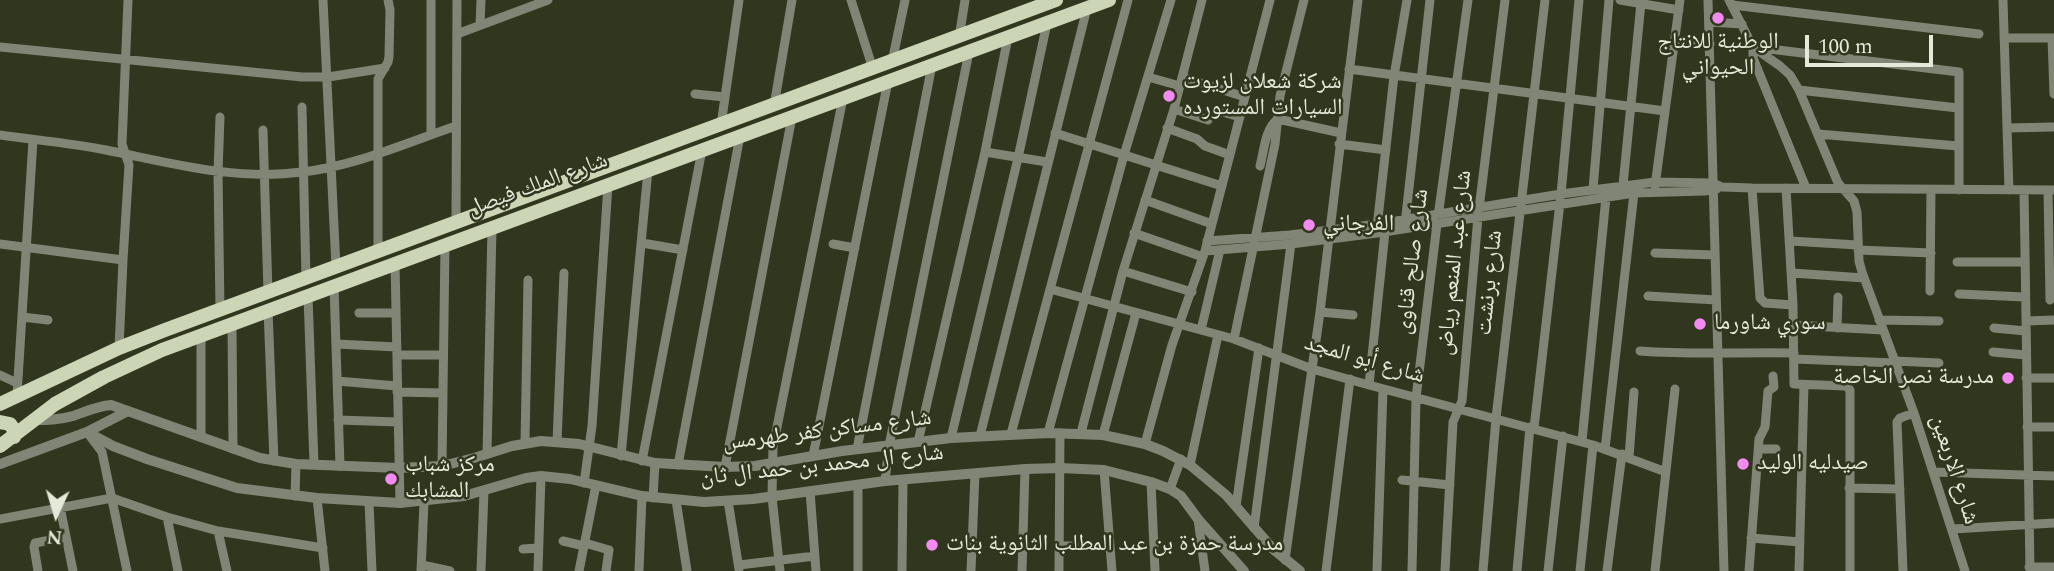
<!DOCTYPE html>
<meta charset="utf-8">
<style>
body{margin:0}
#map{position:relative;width:2054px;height:571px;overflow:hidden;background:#30371e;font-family:Spectral,serif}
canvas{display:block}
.north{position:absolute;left:21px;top:480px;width:70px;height:70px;-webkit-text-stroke:5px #30371e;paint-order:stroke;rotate:184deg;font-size:19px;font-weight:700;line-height:28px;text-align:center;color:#e4e9d9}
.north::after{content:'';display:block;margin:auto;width:24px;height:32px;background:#e4e9d9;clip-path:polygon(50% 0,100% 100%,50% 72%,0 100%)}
.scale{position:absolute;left:1805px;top:35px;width:128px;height:32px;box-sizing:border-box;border:4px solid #e4e9d9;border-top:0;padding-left:9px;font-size:21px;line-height:24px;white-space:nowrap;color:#e4e9d9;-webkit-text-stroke:5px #30371e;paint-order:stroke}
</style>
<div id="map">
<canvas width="2054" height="571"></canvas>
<div class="north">N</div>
<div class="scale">100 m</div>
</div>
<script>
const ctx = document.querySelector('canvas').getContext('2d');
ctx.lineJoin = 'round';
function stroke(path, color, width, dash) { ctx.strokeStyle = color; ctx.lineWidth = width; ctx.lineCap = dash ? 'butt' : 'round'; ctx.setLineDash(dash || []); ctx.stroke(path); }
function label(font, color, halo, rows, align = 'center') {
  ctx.font = font + ' Spectral,"Noto Naskh Arabic",serif'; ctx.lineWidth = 5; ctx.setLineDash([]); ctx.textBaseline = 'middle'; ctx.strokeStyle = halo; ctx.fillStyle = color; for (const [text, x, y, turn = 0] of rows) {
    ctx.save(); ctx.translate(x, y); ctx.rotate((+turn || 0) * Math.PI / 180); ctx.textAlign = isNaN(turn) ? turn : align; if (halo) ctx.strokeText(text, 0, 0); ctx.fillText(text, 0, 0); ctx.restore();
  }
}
stroke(new Path2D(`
 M323 0 336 267
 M851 0 873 69
 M1620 0 1679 10
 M1708 0 1724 571
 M1729 0 1753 47 1780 66 1790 75 1799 90 1838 183 1854 201 1857 212 1859 261 1862 272 1914 413 1965 571
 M2003 0 2009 190
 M1732 5 1979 34
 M1709 22 1742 24
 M480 25 481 0
 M457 34 548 0
 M959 38 965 0
 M2004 38H2054
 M2052 38 2054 94
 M1675 40 1710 44
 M0 47 302 77H328L385 68
 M892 62 905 0
 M1349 69 1665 111
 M1148 77 1180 86
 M1182 77 1245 97
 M1799 90 1958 108
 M695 94 725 97
 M774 106 792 0
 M302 107 306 278
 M1174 109 1208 120
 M1219 111 1240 117
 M220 117 218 172 220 310
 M721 125 739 0
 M1167 128 1197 139 1205 146 1230 155
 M2007 128 2054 127
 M263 130 268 292
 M1055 133 1222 186
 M431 134V0
 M1818 134 1958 146
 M0 135C35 140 71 143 106 150 171 163 236 181 302 172 355 166 406 143 456 126
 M1339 144 1386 150
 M985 152 1047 162
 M1260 166C1264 151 1265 128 1278 119L1341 133
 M1623 185 1641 3
 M1655 186 1680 0
 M1752 188 1760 298 1765 303 1793 305
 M1786 188 1793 305 1794 384 1846 386 1850 390V571
 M1806 188 1753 58V47L1959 72V190
 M1593 189 1609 0
 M2024 190 2030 571
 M2048 190 2050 300
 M1145 200 1212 224
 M456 223 457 0
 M1405 224 1430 0
 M1377 227 1394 76 1407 0
 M1134 233 1203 257
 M1207 241 1290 235 1378 224 1561 194 1655 182 1713 183 1722 187 1752 188 2054 190
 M1790 241 1858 245
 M642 243 683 250
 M0 244 123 260
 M833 244 855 248
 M1858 250 1931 253
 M1205 251 1291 244 1377 233 1634 193 1705 191 1717 189
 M378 252V79L388 62 389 57 390 10 388 0
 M1655 253 1715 255
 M1957 262H2025
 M395 263 400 503
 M1123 271 1192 292
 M1792 273 1864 278
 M334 286 340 466
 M1050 289 1234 339 1312 369 1369 385 1593 445 1666 472
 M1930 291 1931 190
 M1959 294 2025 297
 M308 296 314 464
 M1648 296 1716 300
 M268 310 274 461
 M1320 312 1353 315
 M359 313H396
 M22 317 48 320
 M1879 320 1939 321
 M2026 321 2054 320
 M232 324 233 449
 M1793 325 1883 330
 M1837 328 1838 297
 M1994 328 2026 331
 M1201 330 1220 250
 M201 335V437
 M1234 339 1275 144 1280 96 1304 0
 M336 344 397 347
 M119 348 123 260 129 165 122 144 128 0
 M1640 351C1691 355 1742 352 1794 353
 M1993 352 2026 355
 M397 355H443
 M1794 359 1895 363
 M1894 361 1939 363
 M0 375 17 383
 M2026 378H2054
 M337 381 397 386
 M1369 385 1385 232
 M397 392 443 393
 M17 395 33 140
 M338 420 398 422
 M2027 427H2054
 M1534 428 1561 194 1579 0
 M1048 433 1124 155 1171 0
 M1081 433 1123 271 1174 109 1202 0
 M1011 434 1128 0
 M1103 435 1136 313
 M90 436 102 452 127 571
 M980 436 1087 8
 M951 438 1018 158 1047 23
 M1582 441 1606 197
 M557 442 564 273
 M918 442 985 152 1008 37
 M525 443 528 280
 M1145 444 1172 345 1205 251 1270 0
 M857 449 932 65
 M1605 449 1634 193
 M1759 449H1776
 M487 454 492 228
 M621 456 648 170
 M813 456 888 81
 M1629 457 1634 392
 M642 461 702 150
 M678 465 740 136
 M1190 465 1218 335
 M442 466 445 245
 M725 467 792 117
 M1104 470 1112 571
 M1933 472 2054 476
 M1402 480 1450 485
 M885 481 889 446 969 52
 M1151 482 1155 571
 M584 483 592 426 608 185
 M1849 488 1900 489
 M1170 489 1181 459
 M810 491 816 571
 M295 496 296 464
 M317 498 325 571
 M653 498 655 463
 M676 500 687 571
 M728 501 739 569
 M369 502 372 571
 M1236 506 1259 348
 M60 507 73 571
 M167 517 178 571
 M0 519 112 498 167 517 218 531 323 548
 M1198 519 1205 571
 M1254 528 1291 244
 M1953 529 2054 523
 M218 531 227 571
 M1751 538 1800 542
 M563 541 584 546
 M585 543 609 550 606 571
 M1060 546H1085
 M523 549 538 548
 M1285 560 1320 312 1358 0
 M422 565 450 571
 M739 565 815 556
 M2029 567H2054
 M38 571 34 547 35 543 66 537
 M421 571 424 502
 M481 571 484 491
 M538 571 541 476
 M579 571 596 485
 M639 571 642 496
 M780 571 772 497 773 447 843 98
 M858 571V485
 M902 571 903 480
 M971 571 975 474
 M1022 571 1025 469
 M1059 571 1060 433
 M1326 571 1350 379
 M1377 571 1383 389
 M1412 571 1416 398 1437 224 1468 0
 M1445 571 1453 422 1462 401 1478 217 1505 0
 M1483 571 1496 418 1545 0
 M1517 571 1530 427
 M1548 571 1563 436
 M1580 571 1593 445
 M1607 571 1622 454
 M1655 571 1675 389
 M1749 571 1759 439 1765 427 1768 391 1774 387 1773 376
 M1799 571 1804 385
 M1903 571 1897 422 1900 418 1914 413`), '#808575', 9);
stroke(new Path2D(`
 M33 420C47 420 59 420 73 416 85 412 97 406 111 405L260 458 296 464 399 468 442 466 474 458 512 446 541 441 579 444 655 463 725 467 755 466 842 451 951 438 1048 433 1103 435 1145 444 1163 451 1190 465 1226 495 1273 549 1300 571
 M87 432 113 446 147 459 237 488 317 498 400 503 464 496 526 478 541 476 570 479 642 496 704 502 753 499 885 481 1025 469 1060 468 1104 470 1151 482 1170 489 1181 496 1198 519 1244 571
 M0 464 87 432 128 411`), '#808575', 10);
stroke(new Path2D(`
 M0 404 119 348 165 330 1056 0
 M0 422 10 424 14 430V437
 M0 446 55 404 104 377 162 350 1109 0`), '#ccd6b6', 14);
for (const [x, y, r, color] of [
 [1718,18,7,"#f28af2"],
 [1169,96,7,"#f28af2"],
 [1309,225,7,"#f28af2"],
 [1700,324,7,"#f28af2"],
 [2008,378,7,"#f28af2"],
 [1743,464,7,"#f28af2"],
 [391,479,7,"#f28af2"],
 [932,545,7,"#f28af2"]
]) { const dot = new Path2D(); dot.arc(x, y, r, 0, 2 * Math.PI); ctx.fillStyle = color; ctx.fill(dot); stroke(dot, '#30371e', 2.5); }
label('23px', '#e4e9d9', '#30371e', [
 ["الوطنية للانتاج",1718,43,"center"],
 ["الحيواني",1718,69,"center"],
 ["شركة شعلان لزيوت",1183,83],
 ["السيارات المستورده",1183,109],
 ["الفرجاني",1323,225],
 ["سوري شاورما",1714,324],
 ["مدرسة نصر الخاصة",1994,378,"right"],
 ["صيدليه الوليد",1757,464],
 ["مركز شباب",405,466],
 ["المشابك",405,492],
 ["مدرسة حمزة بن عبد المطلب الثانوية بنات",946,545]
], 'left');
label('23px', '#e4e9d9', '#30371e', [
 ["شارع الملك فيصل",538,186,-20],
 ["شارع صالح قناوى",1414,262,-83],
 ["شارع عبد المنعم رياض",1456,263,-84],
 ["شارع برنشت",1491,283,-84],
 ["شارع أبو المجد",1364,361,16],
 ["شارع مساكن كفر طهرمس",827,432,-7],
 ["شارع ال محمد بن حمد ال ثان",822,467,-6],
 ["شارع الاربعين",1953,470,72]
]);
</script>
